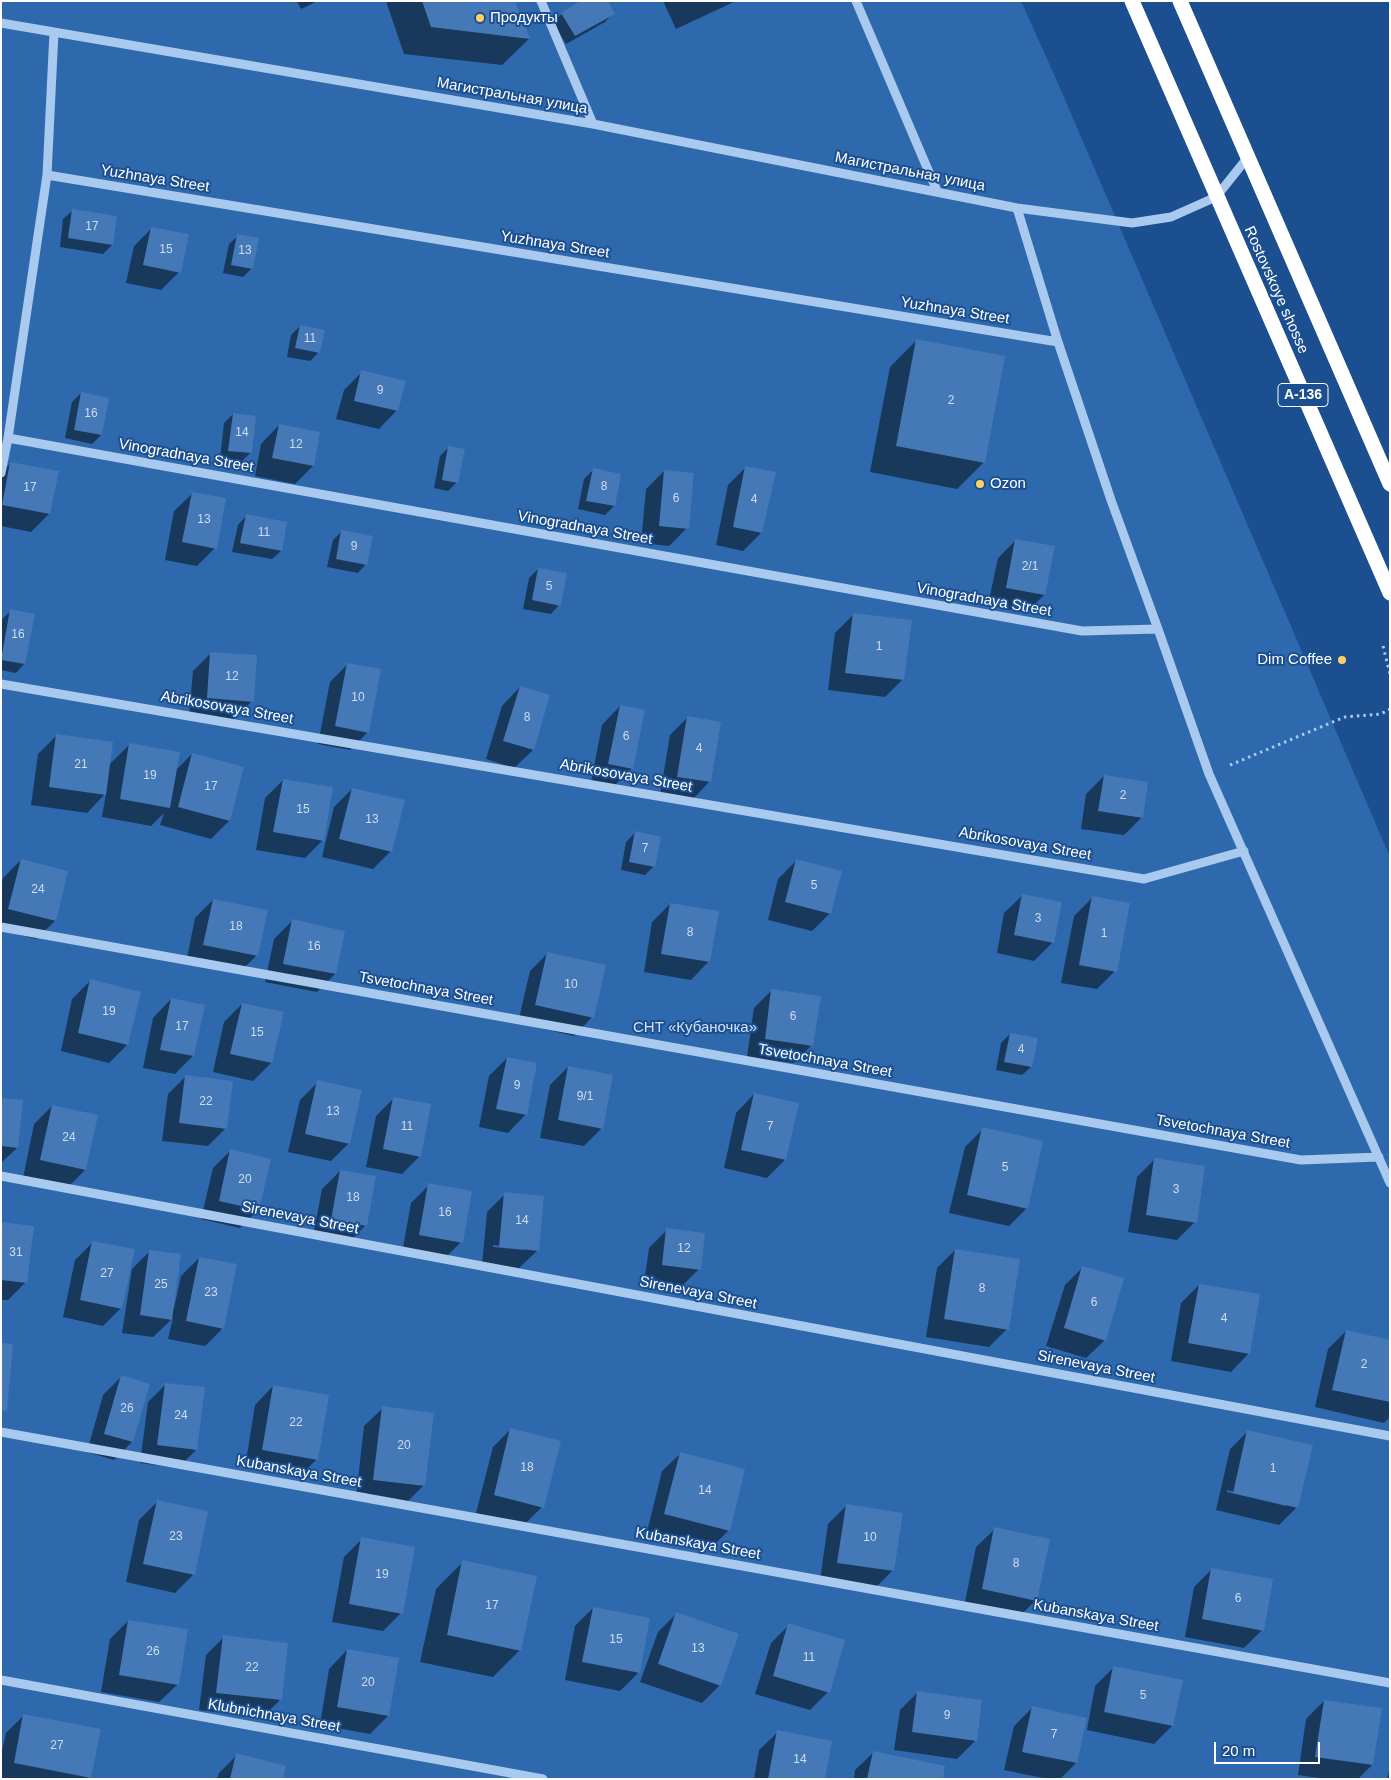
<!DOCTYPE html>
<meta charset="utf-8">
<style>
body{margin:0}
#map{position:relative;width:1391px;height:1780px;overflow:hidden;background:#1b4f8f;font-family:Helvetica,sans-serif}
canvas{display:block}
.frame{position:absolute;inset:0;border:2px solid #fff;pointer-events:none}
.scale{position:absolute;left:1214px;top:1742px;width:106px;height:22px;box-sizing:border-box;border:2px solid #fff;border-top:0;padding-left:6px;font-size:15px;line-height:18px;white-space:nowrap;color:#fff;-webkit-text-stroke:4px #1b4f8f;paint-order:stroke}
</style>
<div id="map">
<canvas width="1391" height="1780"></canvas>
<div class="frame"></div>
<div class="scale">20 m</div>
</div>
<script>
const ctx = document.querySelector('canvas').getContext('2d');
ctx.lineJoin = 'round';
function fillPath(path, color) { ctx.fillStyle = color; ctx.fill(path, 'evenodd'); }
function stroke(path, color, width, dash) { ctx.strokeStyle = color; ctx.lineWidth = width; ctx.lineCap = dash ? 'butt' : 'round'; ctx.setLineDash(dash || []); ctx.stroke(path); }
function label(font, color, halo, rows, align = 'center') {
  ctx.font = font + ' Helvetica,sans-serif'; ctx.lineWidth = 4; ctx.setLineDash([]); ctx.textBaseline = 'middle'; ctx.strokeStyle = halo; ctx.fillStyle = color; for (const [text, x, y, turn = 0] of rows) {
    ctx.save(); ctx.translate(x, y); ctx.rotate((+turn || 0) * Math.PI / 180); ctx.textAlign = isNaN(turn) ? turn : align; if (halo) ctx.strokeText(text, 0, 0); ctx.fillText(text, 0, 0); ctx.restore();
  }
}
fillPath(new Path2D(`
 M1 1H1021L1057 81 1390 857V1779H1Z`), '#2e69ad');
fillPath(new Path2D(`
 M297 1H318L301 9Z
 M386 1H513L529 39 502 65 404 54Z
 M663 1H736L676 29Z
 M613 13 605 22 566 44 553 22 562 14Z
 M72 211 112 245 103 254 60 247 63 219Z
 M152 228 179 272 161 290 126 283 134 246Z
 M238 236 252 268 243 277 223 273 229 244Z
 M300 326 319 352 310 361 287 357 291 335Z
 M917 340 984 462 957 489 870 472 890 367Z
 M362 372 397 410 379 429 336 419 344 390Z
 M81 393 101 435 92 444 65 438 72 402Z
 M233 414 251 452 242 461 220 459 224 423Z
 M279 425 313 466 295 484 255 476 261 444Z
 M449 447 457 482 448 491 434 488 440 456Z
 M11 463 49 514 31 532 1 526V472Z
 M746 467 761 533 743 551 716 545 728 485Z
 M593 470 620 475 614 506 605 515 578 509 584 479Z
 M664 471 687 528 669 546 641 543 646 489Z
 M193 493 215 548 197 566 165 560 174 511Z
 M246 516 281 551 272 559 232 552 238 525Z
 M342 531 366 564 358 573 327 567 333 540Z
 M1016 540 1044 595 1026 613 988 605 998 558Z
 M538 569 559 605 551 614 523 609 529 578Z
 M11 611 24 664 16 673 1 670V623L2 619Z
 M853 615 903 679 885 697 828 690 835 633Z
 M211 653 252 701 234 719 189 716 193 671Z
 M348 664 368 732 350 750 318 744 330 682Z
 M520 687 549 696 533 750 514 768 486 759 502 706Z
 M620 706 632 768 614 786 591 782 602 725Z
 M688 717 710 781 692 800 660 795 670 735Z
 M56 736 109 765 130 744 175 771 192 754 242 768 229 821 211 839 160 825 164 813 151 826 102 817 106 793 87 813 31 805 38 754Z
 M1104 776 1142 817 1124 835 1081 829 1086 794Z
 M283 780 323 840 305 858 256 850 265 798Z
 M352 789 391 851 373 869 322 857 334 807Z
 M635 833 654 866 645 875 621 870 626 842Z
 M21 860 55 921 36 939 1 930V886L3 878Z
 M796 861 830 913 812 931 768 920 778 879Z
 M1023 895 1052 943 1034 961 997 953 1004 913Z
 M1093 897 1115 971 1097 989 1061 983 1074 916Z
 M213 900 257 955 239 973 186 963 195 918Z
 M670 904 709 961 691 980 644 972 652 922Z
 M292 921 343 932 335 974 317 992 265 982 274 939Z
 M548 953 592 1017 574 1036 518 1023 530 971Z
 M90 981 127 1045 109 1063 61 1051 72 999Z
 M772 990 812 1045 794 1063 747 1057 754 1008Z
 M171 999 193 1056 175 1074 143 1068 153 1018Z
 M242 1004 282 1013 271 1063 253 1081 213 1072 224 1022Z
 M1010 1034 1031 1067 1022 1075 996 1070 1001 1043Z
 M507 1058 526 1114 508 1133 479 1127 489 1076Z
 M568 1067 602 1128 584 1146 540 1138 550 1085Z
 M186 1076 226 1128 208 1146 162 1141 168 1094Z
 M318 1082 349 1143 331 1161 288 1152 300 1100Z
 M754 1094 785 1160 767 1178 724 1168 736 1113Z
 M394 1098 420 1156 402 1174 366 1167 376 1116Z
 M1 1099 17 1148 1 1163Z
 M52 1106 85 1170 67 1188 23 1178 34 1124Z
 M983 1129 1027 1208 1009 1226 949 1213 965 1147Z
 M231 1150 258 1210 240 1228 201 1219 213 1168Z
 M1155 1159 1195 1222 1177 1240 1128 1232 1137 1177Z
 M340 1171 365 1226 347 1244 313 1237 322 1189Z
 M429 1185 461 1242 443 1260 402 1253 411 1203Z
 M505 1194 538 1250 519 1268 482 1265 487 1212ZM493 1245 523 1248V1250L493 1247Z
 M1 1223 26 1282 8 1300H1Z
 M667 1230 699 1269 681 1287 644 1283 649 1248Z
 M93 1242 121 1308 103 1326 63 1317 75 1260Z
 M955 1250 1007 1329 989 1347 926 1337 937 1268Z
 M150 1251 172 1308H174L181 1276 199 1258 223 1328 205 1346 168 1339 173 1318 153 1337 122 1333 132 1269Z
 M1083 1267 1105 1340 1086 1358 1046 1346 1065 1285Z
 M1199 1285 1249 1353 1231 1372 1171 1361 1181 1303Z
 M1346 1331 1390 1341V1417L1384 1423 1315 1407 1328 1349Z
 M121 1377 132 1442 114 1460 87 1452 103 1395Z
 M166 1384 204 1388 196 1450 178 1468 140 1463 148 1402Z
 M273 1386 317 1459 299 1477 245 1468 255 1405Z
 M383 1408 424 1485 406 1503 356 1497 364 1426Z
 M511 1429 542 1507 524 1525 476 1513 493 1447Z
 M1248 1431 1297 1507 1279 1525 1216 1510 1230 1449ZM1227 1490 1286 1504V1506L1227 1492Z
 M681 1453 729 1530 711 1548 647 1532 662 1471Z
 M157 1502 193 1575 175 1593 126 1582 139 1520Z
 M846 1506 893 1570 875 1588 820 1580 828 1524Z
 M995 1529 1036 1600 1018 1618 964 1607 976 1547Z
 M362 1539 401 1613 383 1631 332 1622 344 1557Z
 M463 1562 520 1650 493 1677 420 1662 436 1589Z
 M1212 1569 1262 1630 1244 1648 1185 1637 1194 1587Z
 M593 1608 638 1673 620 1691 565 1680 575 1626Z
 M676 1614 720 1685 702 1703 640 1682 658 1632Z
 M128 1621 178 1684 159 1702 101 1692 110 1639Z
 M789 1625 828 1692 810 1710 755 1694 771 1643Z
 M224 1637 280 1700 262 1718 199 1710 206 1655Z
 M347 1650 388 1716 370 1734 320 1725 329 1669Z
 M1113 1668 1172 1726 1154 1744 1087 1730 1095 1686Z
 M918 1692 975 1741 957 1759 894 1750 900 1710Z
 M1324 1701 1372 1765 1358 1779H1326L1298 1775 1306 1719Z
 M1032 1708 1076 1763 1060 1779H1048L1004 1770 1014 1726Z
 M24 1715 90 1778 1 1779V1755L6 1733Z
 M778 1732 824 1779H754L759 1750Z
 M874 1752 941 1779H854L855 1770Z
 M237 1755 282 1779H217L219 1773Z
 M1390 1767V1779H1387Z`), '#0007');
fillPath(new Path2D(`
 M422 1H515L530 39 431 27Z
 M580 1H608L615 14 575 36 561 13Z
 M72 209 117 216 113 245 68 238Z
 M151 227 189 234 181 273 143 265Z
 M237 234 259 238 253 269 231 265Z
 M300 325 325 330 320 353 295 348Z
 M916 339 1005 356 985 463 896 446Z
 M361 370 406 381 398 411 354 401Z
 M81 392 109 398 102 435 74 430Z
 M233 413 256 416 252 453 228 451Z
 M279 424 320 432 314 466 272 458Z
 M448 446 465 449 458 483 442 480Z
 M10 462 59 471 50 514 2 505Z
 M745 466 776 472 762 533 733 527Z
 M593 468 621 474 615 506 586 501Z
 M664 470 694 473 689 529 659 526Z
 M192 492 226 498 217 549 182 542Z
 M246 514 287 522 282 551 240 543Z
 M341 530 373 536 367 565 336 559Z
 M1015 539 1055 546 1045 595 1006 588Z
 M538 568 567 573 561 606 532 600Z
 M10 609 35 614 25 664 1 660Z
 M853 613 912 620 904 680 845 673Z
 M210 652 257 655 254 702 207 698Z
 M347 663 381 669 369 733 335 726Z
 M520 686 550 695 534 750 503 741Z
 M620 705 645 710 633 769 608 764Z
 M687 716 721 722 711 782 677 777Z
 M56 734 113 742 106 795 49 787Z
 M129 743 180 752 170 808 120 799Z
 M192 753 244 767 230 821 178 807Z
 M1104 775 1148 782 1143 818 1098 811Z
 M283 779 333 787 324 841 273 832Z
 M352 788 405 800 392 852 339 839Z
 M635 831 661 837 655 867 629 862Z
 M21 859 68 871 56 921 8 909Z
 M796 859 842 871 831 914 785 902Z
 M1022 894 1062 902 1054 943 1014 935Z
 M1092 896 1130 903 1117 972 1079 965Z
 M213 899 268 910 258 956 203 945Z
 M670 903 719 911 710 962 661 954Z
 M292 919 345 931 336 974 283 964Z
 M547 952 606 965 594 1018 535 1005Z
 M90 979 141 992 128 1045 78 1033Z
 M771 989 821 996 813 1046 765 1039Z
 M171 998 205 1005 194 1056 160 1050Z
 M242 1003 284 1012 272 1063 230 1054Z
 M1010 1033 1038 1038 1032 1067 1004 1062Z
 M507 1057 537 1063 527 1115 496 1109Z
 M568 1066 613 1075 603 1129 558 1120Z
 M185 1075 233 1081 227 1129 179 1123Z
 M317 1080 362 1090 350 1144 305 1134Z
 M754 1093 799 1103 786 1160 741 1150Z
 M393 1097 431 1104 421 1157 383 1149Z
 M1 1098 23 1100 18 1148 1 1146Z
 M52 1105 98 1115 86 1170 40 1160Z
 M982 1127 1043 1141 1028 1209 967 1195Z
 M230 1149 271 1159 259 1210 219 1201Z
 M1154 1158 1205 1166 1197 1223 1146 1215Z
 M340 1170 376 1176 367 1226 331 1220Z
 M428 1183 472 1191 463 1243 419 1235Z
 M504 1192 544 1196 539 1251 499 1247Z
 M1 1222 34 1226 27 1283 1 1280Z
 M666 1228 705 1233 701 1270 662 1265Z
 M92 1241 135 1249 122 1309 80 1300Z
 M955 1249 1020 1259 1009 1330 944 1319Z
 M149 1250 181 1254 172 1320 140 1315Z
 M199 1257 237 1264 224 1329 186 1321Z
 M1082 1266 1124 1278 1106 1341 1064 1328Z
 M1199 1284 1260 1294 1250 1354 1188 1343Z
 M1346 1330 1390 1340V1402L1332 1390Z
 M1 1343 13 1344 7 1411 1 1410Z
 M121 1375 150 1384 133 1442 104 1434Z
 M165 1383 205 1387 197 1450 157 1445Z
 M273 1385 329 1395 318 1460 262 1450Z
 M382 1406 434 1413 425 1486 373 1480Z
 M510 1428 561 1441 544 1508 494 1495Z
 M1247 1430 1313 1445 1298 1508 1233 1493Z
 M680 1452 745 1469 730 1531 664 1514Z
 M157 1500 208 1511 195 1575 143 1564Z
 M846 1504 903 1513 894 1571 837 1563Z
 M994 1527 1050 1539 1037 1601 982 1589Z
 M361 1537 415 1547 403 1614 349 1604Z
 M462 1560 537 1576 521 1651 447 1635Z
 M1211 1568 1273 1579 1264 1631 1202 1619Z
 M593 1607 650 1618 640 1673 582 1662Z
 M676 1612 739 1634 721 1686 658 1664Z
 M128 1620 188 1629 179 1685 119 1675Z
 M788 1623 845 1640 830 1693 773 1676Z
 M223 1635 288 1643 282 1700 216 1693Z
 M347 1649 399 1658 389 1716 337 1707Z
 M1113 1666 1183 1680 1173 1726 1104 1712Z
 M917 1691 982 1700 977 1741 912 1732Z
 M1324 1700 1382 1708 1373 1765 1315 1757Z
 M1032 1706 1087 1718 1077 1763 1022 1752Z
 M23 1714 101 1729 91 1778 14 1763Z
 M777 1730 832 1741 825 1779H768Z
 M873 1751 945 1766 943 1779H867Z
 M236 1753 286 1766 283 1779H230Z`), '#4478b7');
stroke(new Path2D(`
 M1383 646 1390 674
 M1230 765 1345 717 1381 714 1390 709`), '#a9c9ee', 3, [2.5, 4]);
stroke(new Path2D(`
 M541 1 593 124
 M856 1 937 191
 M1 23 593 124 1017 208 1132 223 1171 217 1216 197 1248 157
 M47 175 1058 342
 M1017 208 1058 342 1111 500 1158 629 1209 774 1390 1183
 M8 438 1082 631 1158 629
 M1 473 8 438 47 175 54 32
 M1 684 1144 879 1244 851
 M1 927 1301 1160 1379 1157
 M1 1176 1390 1436
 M1 1432 1390 1683
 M1 1680 543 1779`), '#a9c9ee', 9);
stroke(new Path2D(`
 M1132 1 1390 593
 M1180 1 1390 484`), '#fff', 15);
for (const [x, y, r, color] of [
 [480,18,5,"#ffd166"],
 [980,484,5,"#ffd166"],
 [1342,660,5,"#ffd166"]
]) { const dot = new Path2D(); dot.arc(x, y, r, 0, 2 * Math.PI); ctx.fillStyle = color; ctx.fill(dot); stroke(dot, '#1b4f8f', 2); }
label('12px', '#d0dded', null, [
 ["17",92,227],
 ["15",166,250],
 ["13",245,251],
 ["11",310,339],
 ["9",380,391],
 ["2",951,401],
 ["16",91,414],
 ["14",242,433],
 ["12",296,445],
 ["8",604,487],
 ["17",30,488],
 ["6",676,499],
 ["4",754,500],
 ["13",204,520],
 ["11",264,533],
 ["9",354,547],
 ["2/1",1030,567],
 ["5",549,587],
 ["16",18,635],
 ["1",879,647],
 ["12",232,677],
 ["10",358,698],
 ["8",527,718],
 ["6",626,737],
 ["4",699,749],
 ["21",81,765],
 ["19",150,776],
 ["17",211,787],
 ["2",1123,796],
 ["15",303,810],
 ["13",372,820],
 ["7",645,849],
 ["5",814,886],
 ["24",38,890],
 ["3",1038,919],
 ["18",236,927],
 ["8",690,933],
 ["1",1104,934],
 ["16",314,947],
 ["10",571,985],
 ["19",109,1012],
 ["6",793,1017],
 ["17",182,1027],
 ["15",257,1033],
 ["4",1021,1050],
 ["9",517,1086],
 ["9/1",585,1097],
 ["22",206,1102],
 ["13",333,1112],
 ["11",407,1127],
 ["7",770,1127],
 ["24",69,1138],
 ["5",1005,1168],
 ["20",245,1180],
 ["3",1176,1190],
 ["18",353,1198],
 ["16",445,1213],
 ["14",522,1221],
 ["12",684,1249],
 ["31",16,1253],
 ["27",107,1274],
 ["25",161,1285],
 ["8",982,1289],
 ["23",211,1293],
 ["6",1094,1303],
 ["4",1224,1319],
 ["2",1364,1365],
 ["26",127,1409],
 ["24",181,1416],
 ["22",296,1423],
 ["20",404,1446],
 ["18",527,1468],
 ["1",1273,1469],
 ["14",705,1491],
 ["23",176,1537],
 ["10",870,1538],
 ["8",1016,1564],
 ["19",382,1575],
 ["6",1238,1599],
 ["17",492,1606],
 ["15",616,1640],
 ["13",698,1649],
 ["26",153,1652],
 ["11",809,1658],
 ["22",252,1668],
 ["20",368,1683],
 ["5",1143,1696],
 ["9",947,1716],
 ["7",1054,1735],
 ["27",57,1746],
 ["14",800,1760]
]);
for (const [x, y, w] of [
 [1303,395,50]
]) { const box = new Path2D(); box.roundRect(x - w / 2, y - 11.5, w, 23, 4); ctx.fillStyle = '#1b4f8f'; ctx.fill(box); stroke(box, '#fff', 1); }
label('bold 14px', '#fff', null, [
 ["А-136",1303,395]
]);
label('15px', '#fff', '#1b4f8f', [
 ["Продукты",490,18],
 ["Ozon",990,484],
 ["Dim Coffee",1332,660,"right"]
], 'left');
label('15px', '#fff', '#1b4f8f', [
 ["Магистральная улица",512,96,10],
 ["Магистральная улица",910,172,11],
 ["Yuzhnaya Street",155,179,9],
 ["Yuzhnaya Street",555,245,9],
 ["Rostovskoye shosse",1276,290,66],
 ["Yuzhnaya Street",955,311,9],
 ["Vinogradnaya Street",186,456,10],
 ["Vinogradnaya Street",585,528,10],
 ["Vinogradnaya Street",984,600,10],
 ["Abrikosovaya Street",227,708,10],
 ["Abrikosovaya Street",626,776,10],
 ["Abrikosovaya Street",1025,844,10],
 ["Tsvetochnaya Street",426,989,10],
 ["Tsvetochnaya Street",825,1061,10],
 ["Tsvetochnaya Street",1223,1132,10],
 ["Sirenevaya Street",300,1218,11],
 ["Sirenevaya Street",698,1293,11],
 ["Sirenevaya Street",1096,1367,11],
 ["Kubanskaya Street",299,1472,10],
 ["Kubanskaya Street",698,1544,10],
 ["Kubanskaya Street",1096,1616,10],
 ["Klubnichnaya Street",274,1716,10]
]);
label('15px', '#cfe3fa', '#1b4f8f', [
 ["СНТ «Кубаночка»",695,1028]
]);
</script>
